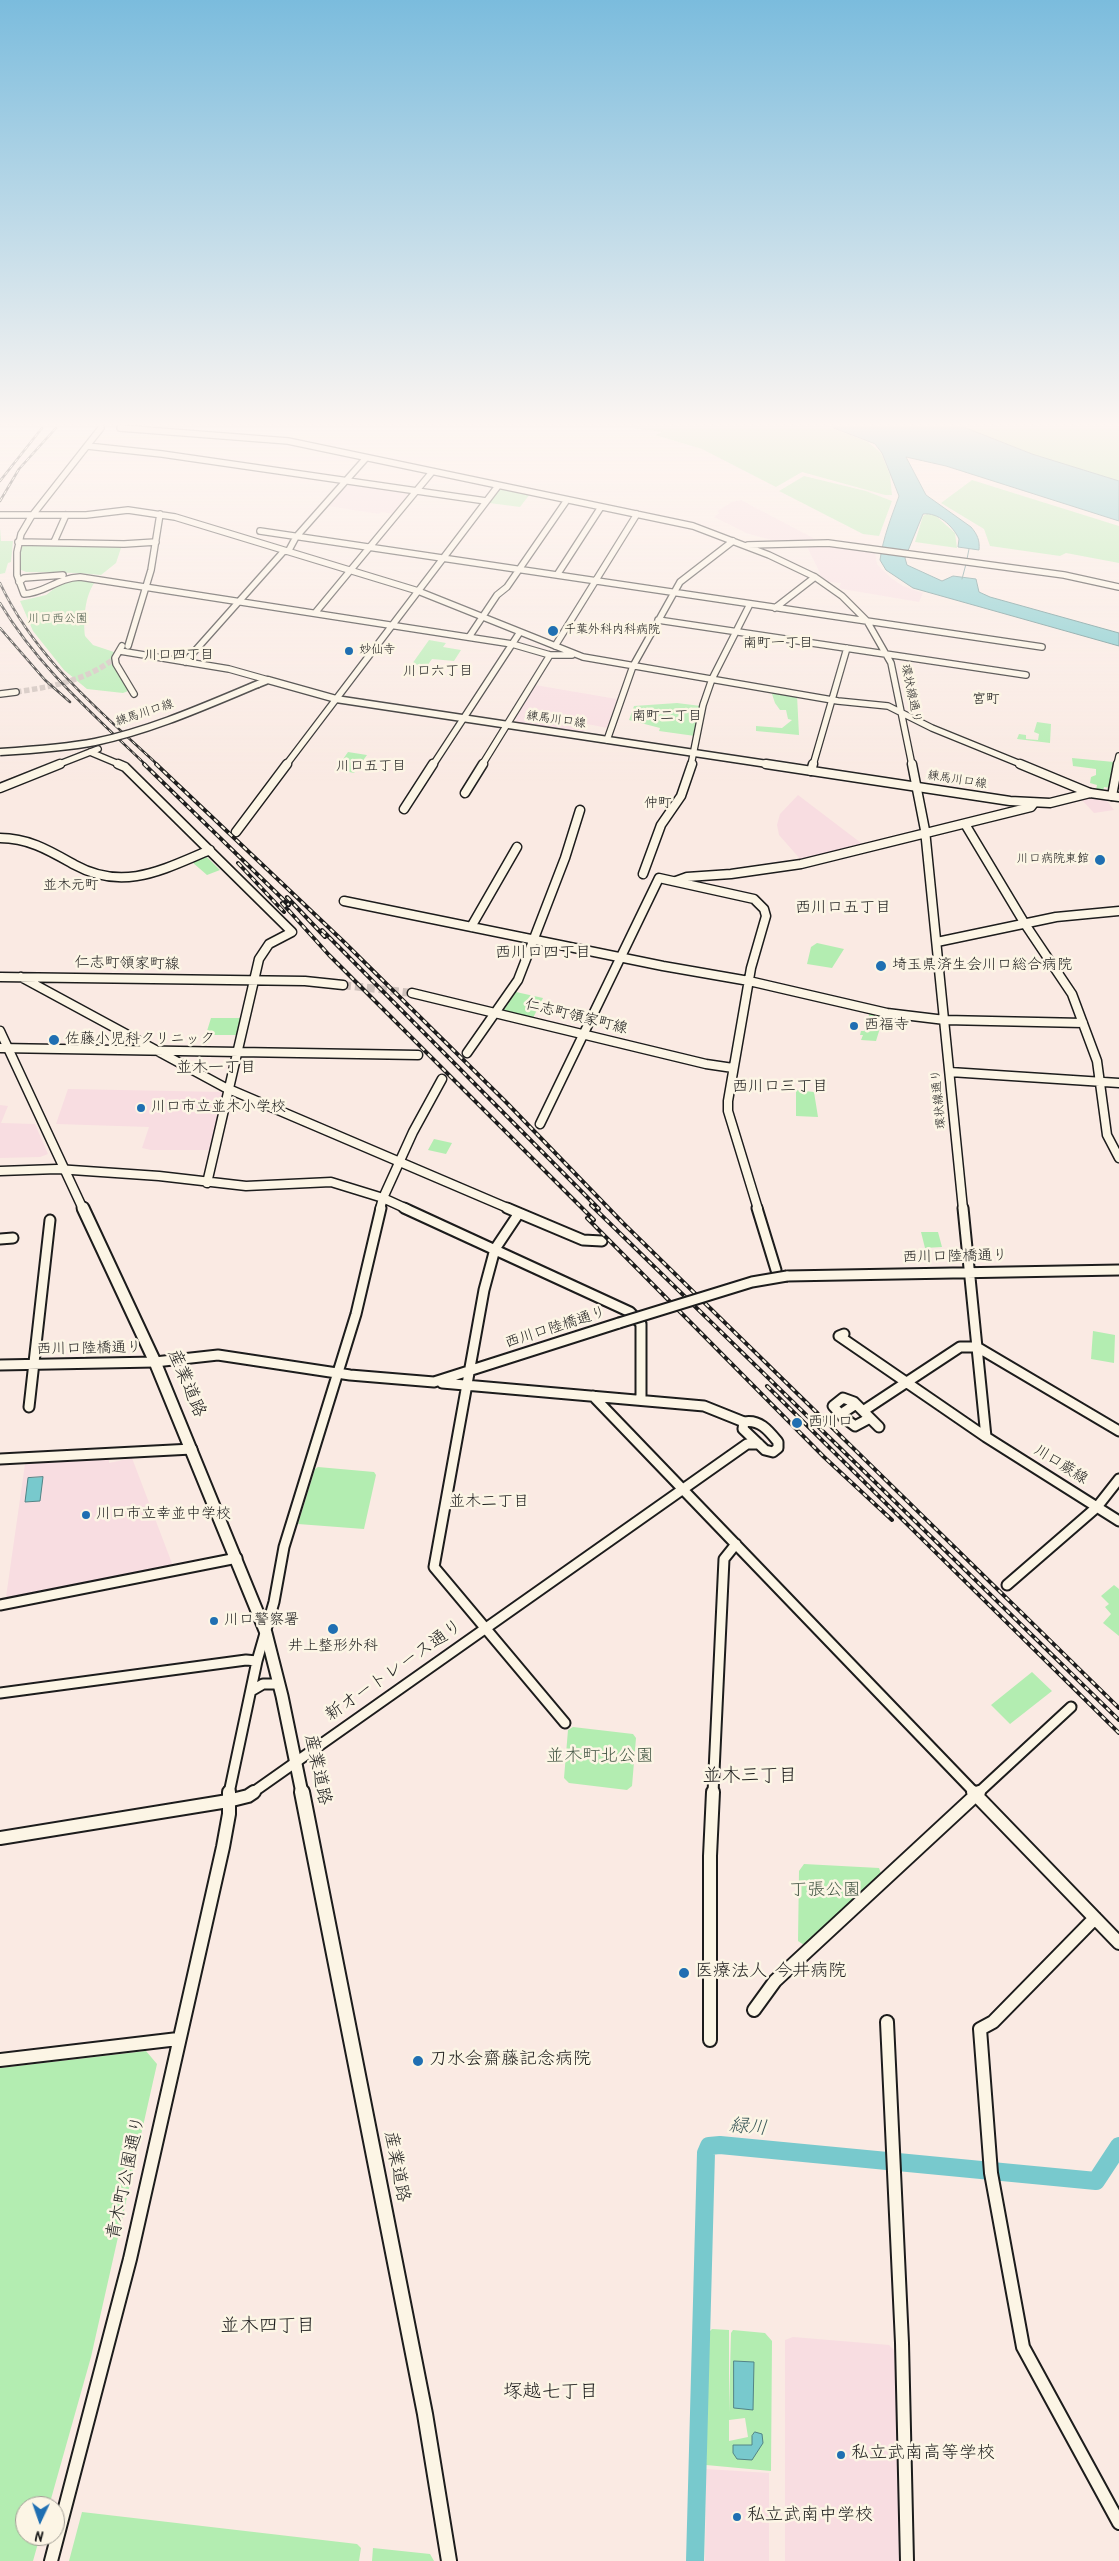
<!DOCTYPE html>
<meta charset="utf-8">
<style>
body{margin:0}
#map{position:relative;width:1119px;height:2561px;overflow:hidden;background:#faeae3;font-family:Kalam,sans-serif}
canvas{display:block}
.north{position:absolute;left:15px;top:2496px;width:50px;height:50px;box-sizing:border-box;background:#fcf5e5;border:1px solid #a29e95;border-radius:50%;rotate:183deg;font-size:14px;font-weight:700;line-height:20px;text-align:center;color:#1c1c1c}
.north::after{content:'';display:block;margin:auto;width:18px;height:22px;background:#1f6fb2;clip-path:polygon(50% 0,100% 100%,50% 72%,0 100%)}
</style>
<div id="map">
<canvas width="1119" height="2561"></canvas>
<div class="north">N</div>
</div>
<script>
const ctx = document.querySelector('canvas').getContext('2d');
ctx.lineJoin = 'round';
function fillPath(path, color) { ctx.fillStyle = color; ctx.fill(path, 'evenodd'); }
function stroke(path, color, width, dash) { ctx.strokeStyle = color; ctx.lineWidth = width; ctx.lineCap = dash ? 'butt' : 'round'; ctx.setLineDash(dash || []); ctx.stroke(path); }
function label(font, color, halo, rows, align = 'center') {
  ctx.font = font + ' Kalam,"Klee One",sans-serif'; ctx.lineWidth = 5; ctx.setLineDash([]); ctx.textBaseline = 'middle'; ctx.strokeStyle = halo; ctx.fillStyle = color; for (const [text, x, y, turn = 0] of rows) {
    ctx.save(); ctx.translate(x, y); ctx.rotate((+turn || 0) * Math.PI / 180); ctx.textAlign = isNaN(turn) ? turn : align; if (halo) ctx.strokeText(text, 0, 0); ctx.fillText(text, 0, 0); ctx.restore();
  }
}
fillPath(new Path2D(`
 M350 483 411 493 394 514 381 512 379 514 327 506Z
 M741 500 817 540 778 542 746 533 714 517 719 513 717 511 732 502Z
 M806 545H827L875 552 877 564 891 578 903 586 923 593 919 602 842 589 839 588 841 583 830 582 820 576 819 571Z
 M535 685 617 699 607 728 587 724 582 734 514 724 517 719 514 718Z
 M798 795 865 846 801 860 779 835 777 825 780 814Z
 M1099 796 1104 797 1114 810 1094 813 1081 799Z
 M68 1089 224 1092 210 1150H151L142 1148 149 1127 56 1124Z
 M0 1105 8 1106 1 1123 35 1124 48 1154 40 1157 0 1158Z
 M109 1458V1463L132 1458 173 1566 8 1599 6 1597 25 1464Z
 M793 2337 889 2345 894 2350 902 2561H785V2340Z
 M706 2469 769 2473V2561H705Z`), '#f8dde1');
fillPath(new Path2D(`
 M634 428H832L868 442 881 453 890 475 892 495H885L802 472 776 487 702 449 655 435 662 432Z
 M966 428H1119V481L1032 454Z
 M804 476 866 491 892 501 879 536 863 534 779 491Z
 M972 480 1119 526V563L1066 553 1060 556 990 546 984 529 941 503Z
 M500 488 530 494 520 507 489 503Z
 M927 514 935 515 955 533 957 548 915 542 923 516Z
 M0 528 1 541H13L11 562 8 563 5 573 0 574Z
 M26 543 122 545 116 563 101 575 78 573 26 572 19 569 21 546Z
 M71 579 95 582C85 595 83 620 85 636L93 645 114 652 113 662 128 691 123 693 87 689 64 670 33 631 20 601 46 595 64 581Z
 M429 640 446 643 443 647 461 650 454 661 432 659 427 666 412 664Z
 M771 691 797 695 799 735 756 731V726L782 728 792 720 788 719 786 710H780L775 703Z
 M677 703 701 706 695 736 659 731 660 728 629 720 634 706Z
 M1037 722 1051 724 1050 743 1017 739 1019 734 1026 735V739L1038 740 1039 734 1034 732Z
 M348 752 367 755 354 773 336 769Z
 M1072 758 1114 762 1110 788 1104 787 1103 791 1096 790 1097 785 1090 783 1091 777 1096 775V769L1073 766Z
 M206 856 220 870 207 875 192 862Z
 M817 943 844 949 832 968 807 964 811 947Z
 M516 992 543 998 533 1018 503 1011Z
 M870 1012 884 1015 876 1041 861 1040 863 1035H860L861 1031H864Z
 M211 1018H242L238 1035H211L212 1031H207Z
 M796 1090 814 1092 818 1117 796 1116Z
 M434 1139 452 1143 446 1154 428 1150Z
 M921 1232H938L942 1247 925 1248Z
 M1093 1331 1115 1335 1114 1363 1091 1359Z
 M318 1467 374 1472 376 1475 364 1529 298 1524 315 1469Z
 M1114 1585 1119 1589V1636L1103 1623 1111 1614 1105 1607 1109 1604 1101 1596Z
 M1032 1672 1052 1691 1010 1724 991 1705Z
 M573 1727 633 1734 636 1738 632 1786 627 1790 569 1783 564 1778 568 1730Z
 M804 1864 879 1868 882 1876 804 1945 798 1941 799 1871Z
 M146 2051 157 2064 91 2357 49 2506H25V2536H40L33 2561H0V2068Z
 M712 2329 729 2330V2413L731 2333 733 2330 765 2333 772 2341 771 2471 706 2465 709 2332ZM745 2418 748 2437 729 2441V2420Z
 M82 2512 357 2544 361 2548 359 2561H69Z
 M373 2548 430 2554 434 2561H372Z`), '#b3edb1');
const water = new Path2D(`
 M834 428H966L1032 454 1119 481V521L946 466 906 457 926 495 971 527C977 534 980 540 979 550L958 547 959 539C953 526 938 512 923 514L905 558 907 565 942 581 953 576 976 579 979 592 990 597 1119 633V646L913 588 886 570 880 560C883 538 891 518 899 496L882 453 875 444Z
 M43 1477 40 1501 25 1502 28 1478Z
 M734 2361 754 2362 753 2410 734 2408Z
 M755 2432 762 2434 763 2443 752 2460 737 2459 733 2453V2445H752V2436Z`);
fillPath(water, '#78c9cd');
stroke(water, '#538486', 1);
stroke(new Path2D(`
 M967 559 969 549
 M962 579 966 564`), '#538486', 1);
stroke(new Path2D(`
 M695 2561 706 2153 709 2146 720 2145 1096 2181 1119 2146`), '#78c9cd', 18);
stroke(new Path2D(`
 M16 692C58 686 98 678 128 646`), '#cec1bb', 5.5, [5.5, 2.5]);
stroke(new Path2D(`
 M343 985 412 993`), '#cec1bb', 8, [8, 4]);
const secondaryFar3 = new Path2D(`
 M101 428 31 517 21 534 17 552V575L24 594C45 593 57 578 80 577L512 644 550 655H572
 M120 428 288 441 693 526 769 555 815 577 842 596 867 621 891 663 912 765
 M87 446 162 454 486 501
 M0 515H86L128 510 175 517 418 591 583 657 838 701 888 706 932 728 1023 765
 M260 531 1042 647
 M18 542 124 544 156 542
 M54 542 66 515
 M748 545 828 543 1064 575 1119 587
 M557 575 601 507
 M19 582 24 578 63 575
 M775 608 815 577
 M315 613 432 472
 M658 620 1026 675
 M469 637 497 595 507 587 567 500
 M122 646 115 658 116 664 134 694
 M128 646 151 570 160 514
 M555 646 637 514
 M120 651 229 669 268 680
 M185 662 283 552 289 550 296 537 366 458
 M0 694 16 692
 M607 740 633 666 680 582 733 541
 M90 752 121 765
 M57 765 98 749
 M286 765 498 486
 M433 765 520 632
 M482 765 550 655
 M691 765 703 705 712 679 750 604
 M813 765 847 648
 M1117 765 1119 756`);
const secondaryFar2 = new Path2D(`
 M118 764 125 767 292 932 269 944 259 959 207 1183
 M912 764 925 830 963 1209
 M1020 764 1090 793
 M811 771 813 764
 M0 788 60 764
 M465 793 483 764
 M1112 796 1118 764
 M404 809 433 764
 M965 824 1025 924 1072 994 1097 1061 1107 1135 1119 1158
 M236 832 287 764
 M0 838C29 838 50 851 75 865 124 892 164 869 210 850
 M643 874 661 825 681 796 692 764
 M676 881 687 877 731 874 801 864 1031 807 1034 803
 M344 901 663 966 749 981 887 1013 945 1020 1083 1023
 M471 927 517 847
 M937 942 1056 917 1119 911
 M0 977 305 981 343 985
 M21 977 224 1087 510 1209
 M412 993 706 1064 733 1068
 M0 1048 418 1055
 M467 1053 518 980 565 858 580 810
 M950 1072 1119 1083
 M540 1124 659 878 754 899 764 909 766 916 751 968 728 1101V1111L758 1209
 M0 1171 57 1169 159 1176 246 1186 331 1182 383 1198 407 1209
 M380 1209 383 1198 413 1132 442 1079`);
const secondaryFar1 = new Path2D(`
 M404 1208 630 1312 641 1324V1400
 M507 1208 583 1240 602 1241
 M757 1208 776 1270
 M963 1208 986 1437
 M519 1213 495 1249 484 1290 434 1567 565 1723
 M0 1239 13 1238
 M787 1276 1119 1270
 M844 1334 839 1336 986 1437 1119 1521
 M0 1365 155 1362 218 1355 350 1375 434 1382 619 1323
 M442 1383 704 1406 744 1422
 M593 1396 975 1793
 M856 1404 844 1412 843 1417 855 1426 870 1418
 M29 1407 50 1220
 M863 1411 960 1347H977L1119 1431
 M843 1417 833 1406 843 1398 854 1402 879 1427
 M744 1422C760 1419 769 1431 778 1442V1448L773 1452 765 1450 743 1429Z
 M0 1459 192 1449
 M1007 1585 1097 1507 1119 1479
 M0 1605 237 1558
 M251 1691 263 1684H277L280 1687
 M0 1693 246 1660 257 1661
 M229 1793 257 1661 274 1602 284 1547 356 1314 381 1208
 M252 1793 747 1444H759
 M713 1793 724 1559 736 1544
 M978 1793 1071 1707`);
const secondary = new Path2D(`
 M973 1792 1119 1943
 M0 1838 228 1801 248 1796 254 1792
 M1095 1918 993 2022 980 2029 991 2173 1023 2347 1119 2523
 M754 2010 775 1981 979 1792
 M887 2022 902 2343 907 2561
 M710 2040V1856L713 1792
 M0 2060 178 2039
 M51 2561 130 2259 223 1847 229 1814V1792`);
const primaryFar3 = new Path2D(`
 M258 684 268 680 336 699 774 765`);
const primaryFar2 = new Path2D(`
 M766 764 1010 801 1050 803 1090 793 1119 797
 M0 1031 83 1209`);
const primaryFar1 = new Path2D(`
 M83 1208 155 1362 266 1633 282 1696 302 1793`);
const primary = new Path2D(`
 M302 1792 425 2414 449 2561`);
stroke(secondaryFar3, '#1c1c1c', 8);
stroke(secondaryFar2, '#1c1c1c', 11);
stroke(secondaryFar1, '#1c1c1c', 13);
stroke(secondary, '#1c1c1c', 16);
stroke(primaryFar3, '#1c1c1c', 9);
stroke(primaryFar2, '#1c1c1c', 11);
stroke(primaryFar1, '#1c1c1c', 15);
stroke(primary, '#1c1c1c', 18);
stroke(secondaryFar3, '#fcf5e5', 5.5);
stroke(secondaryFar2, '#fcf5e5', 8);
stroke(secondaryFar1, '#fcf5e5', 9);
stroke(secondary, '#fcf5e5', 12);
stroke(primaryFar3, '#fcf5e5', 6);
stroke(primaryFar2, '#fcf5e5', 8);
stroke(primaryFar1, '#fcf5e5', 11);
stroke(primary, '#fcf5e5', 14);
const railFar1 = new Path2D(`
 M0 481 42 428
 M0 501 19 469 56 428
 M0 583C35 658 99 710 158 765
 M0 603C38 667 93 714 146 765
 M0 628 45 680 70 702`);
const rail = new Path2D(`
 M144 764 289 905
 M156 764 344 942 505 1101 623 1223 1119 1708
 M238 863 284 912
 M287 897 325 937
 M282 903 329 955 594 1220
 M322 930 599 1209
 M591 1205 1119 1720
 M587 1218 824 1457 892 1520
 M767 1386 1119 1733`);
stroke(railFar1, '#1c1c1c', 2.5);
stroke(rail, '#1c1c1c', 4);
stroke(railFar1, '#fcf5e5', 1, [4]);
stroke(rail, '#fcf5e5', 2, [5]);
const secondaryBridge = new Path2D(`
 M619 1323 752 1282 787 1276`);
const primaryBridge = new Path2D(`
 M0 752C32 750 64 748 95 742 152 730 205 706 258 684`);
stroke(secondaryBridge, '#1c1c1c', 13, []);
stroke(primaryBridge, '#1c1c1c', 9, []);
stroke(secondaryBridge, '#fcf5e5', 9);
stroke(primaryBridge, '#fcf5e5', 6);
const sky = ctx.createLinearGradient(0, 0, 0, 786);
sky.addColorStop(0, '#7bbcdd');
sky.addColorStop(0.54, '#fdf6f2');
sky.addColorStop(1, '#fdf6f200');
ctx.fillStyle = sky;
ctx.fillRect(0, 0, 1119, 786);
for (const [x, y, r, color] of [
 [553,631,6,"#1f6fb2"],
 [349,651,5,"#1f6fb2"],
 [1100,860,6,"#1f6fb2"],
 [881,966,6,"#1f6fb2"],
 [854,1026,5,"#1f6fb2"],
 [54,1040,6,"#1f6fb2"],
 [141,1108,5,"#1f6fb2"],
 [797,1423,6,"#1f6fb2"],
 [86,1515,5,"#1f6fb2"],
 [214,1621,5,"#1f6fb2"],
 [333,1629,6,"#1f6fb2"],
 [684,1973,6,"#1f6fb2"],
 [418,2061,6,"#1f6fb2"],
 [841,2455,5,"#1f6fb2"],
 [737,2517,5,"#1f6fb2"]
]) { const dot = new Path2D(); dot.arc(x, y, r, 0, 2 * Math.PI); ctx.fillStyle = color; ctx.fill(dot); stroke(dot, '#fcf5e5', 2); }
label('12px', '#495b49', '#fcf5e5', [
 ["川口西公園",58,620]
]);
label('12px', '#1c1c1c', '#fcf5e5', [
 ["千葉外科内科病院",564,631],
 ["妙仙寺",359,651],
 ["川口病院東館",1089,860,"right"]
], 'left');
label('12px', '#1c1c1c', '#fcf5e5', [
 ["環状線通り",910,694,78],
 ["練馬川口線",145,714,-18],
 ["練馬川口線",556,721,8],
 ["練馬川口線",957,781,9],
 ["環状線通り",940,1099,-96]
]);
label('14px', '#1c1c1c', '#fcf5e5', [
 ["南町一丁目",778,645],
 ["川口四丁目",179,657],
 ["川口六丁目",438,673],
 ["宮町",986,701],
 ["南町二丁目",667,718],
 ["川口五丁目",371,768],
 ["仲町",658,805],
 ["並木元町",71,887]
]);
label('15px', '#1c1c1c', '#fcf5e5', [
 ["仁志町領家町線",127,965,1],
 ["仁志町領家町線",576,1018,14],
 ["西川口陸橋通り",955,1258,-1],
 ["西川口陸橋通り",556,1329,-18],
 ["西川口陸橋通り",89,1350,-1],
 ["川口蕨線",1060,1466,32]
]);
label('15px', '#1c1c1c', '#fcf5e5', [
 ["埼玉県済生会川口総合病院",892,966],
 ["西福寺",864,1026],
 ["佐藤小児科クリニック",65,1040],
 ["川口市立並木小学校",151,1108],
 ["西川口",808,1423],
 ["川口市立幸並中学校",96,1515],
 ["川口警察署",224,1621],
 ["井上整形外科",333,1647,"center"]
], 'left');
label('16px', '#1c1c1c', '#fcf5e5', [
 ["西川口五丁目",843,909],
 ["西川口四丁目",543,954],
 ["並木一丁目",216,1069],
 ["西川口三丁目",780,1088],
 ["並木二丁目",489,1503]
]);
label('18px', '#1c1c1c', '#fcf5e5', [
 ["産業道路",185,1384,67],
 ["新オートレース通り",395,1672,-35],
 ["産業道路",316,1770,78],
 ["産業道路",395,2167,79],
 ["青木町公園通り",128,2178,-78]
]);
label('18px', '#495b49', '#fcf5e5', [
 ["並木町北公園",600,1758],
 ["丁張公園",825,1892]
]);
label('18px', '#1c1c1c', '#fcf5e5', [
 ["医療法人 今井病院",695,1973],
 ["刀水会齋藤記念病院",429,2061],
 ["私立武南高等学校",851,2455],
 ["私立武南中学校",747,2517]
], 'left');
label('19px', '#1c1c1c', '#fcf5e5', [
 ["並木三丁目",750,1778],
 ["並木四丁目",268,2328],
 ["塚越七丁目",551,2394]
]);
label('italic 19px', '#3c595a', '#fcf5e5', [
 ["緑川",748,2129,5]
]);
</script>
